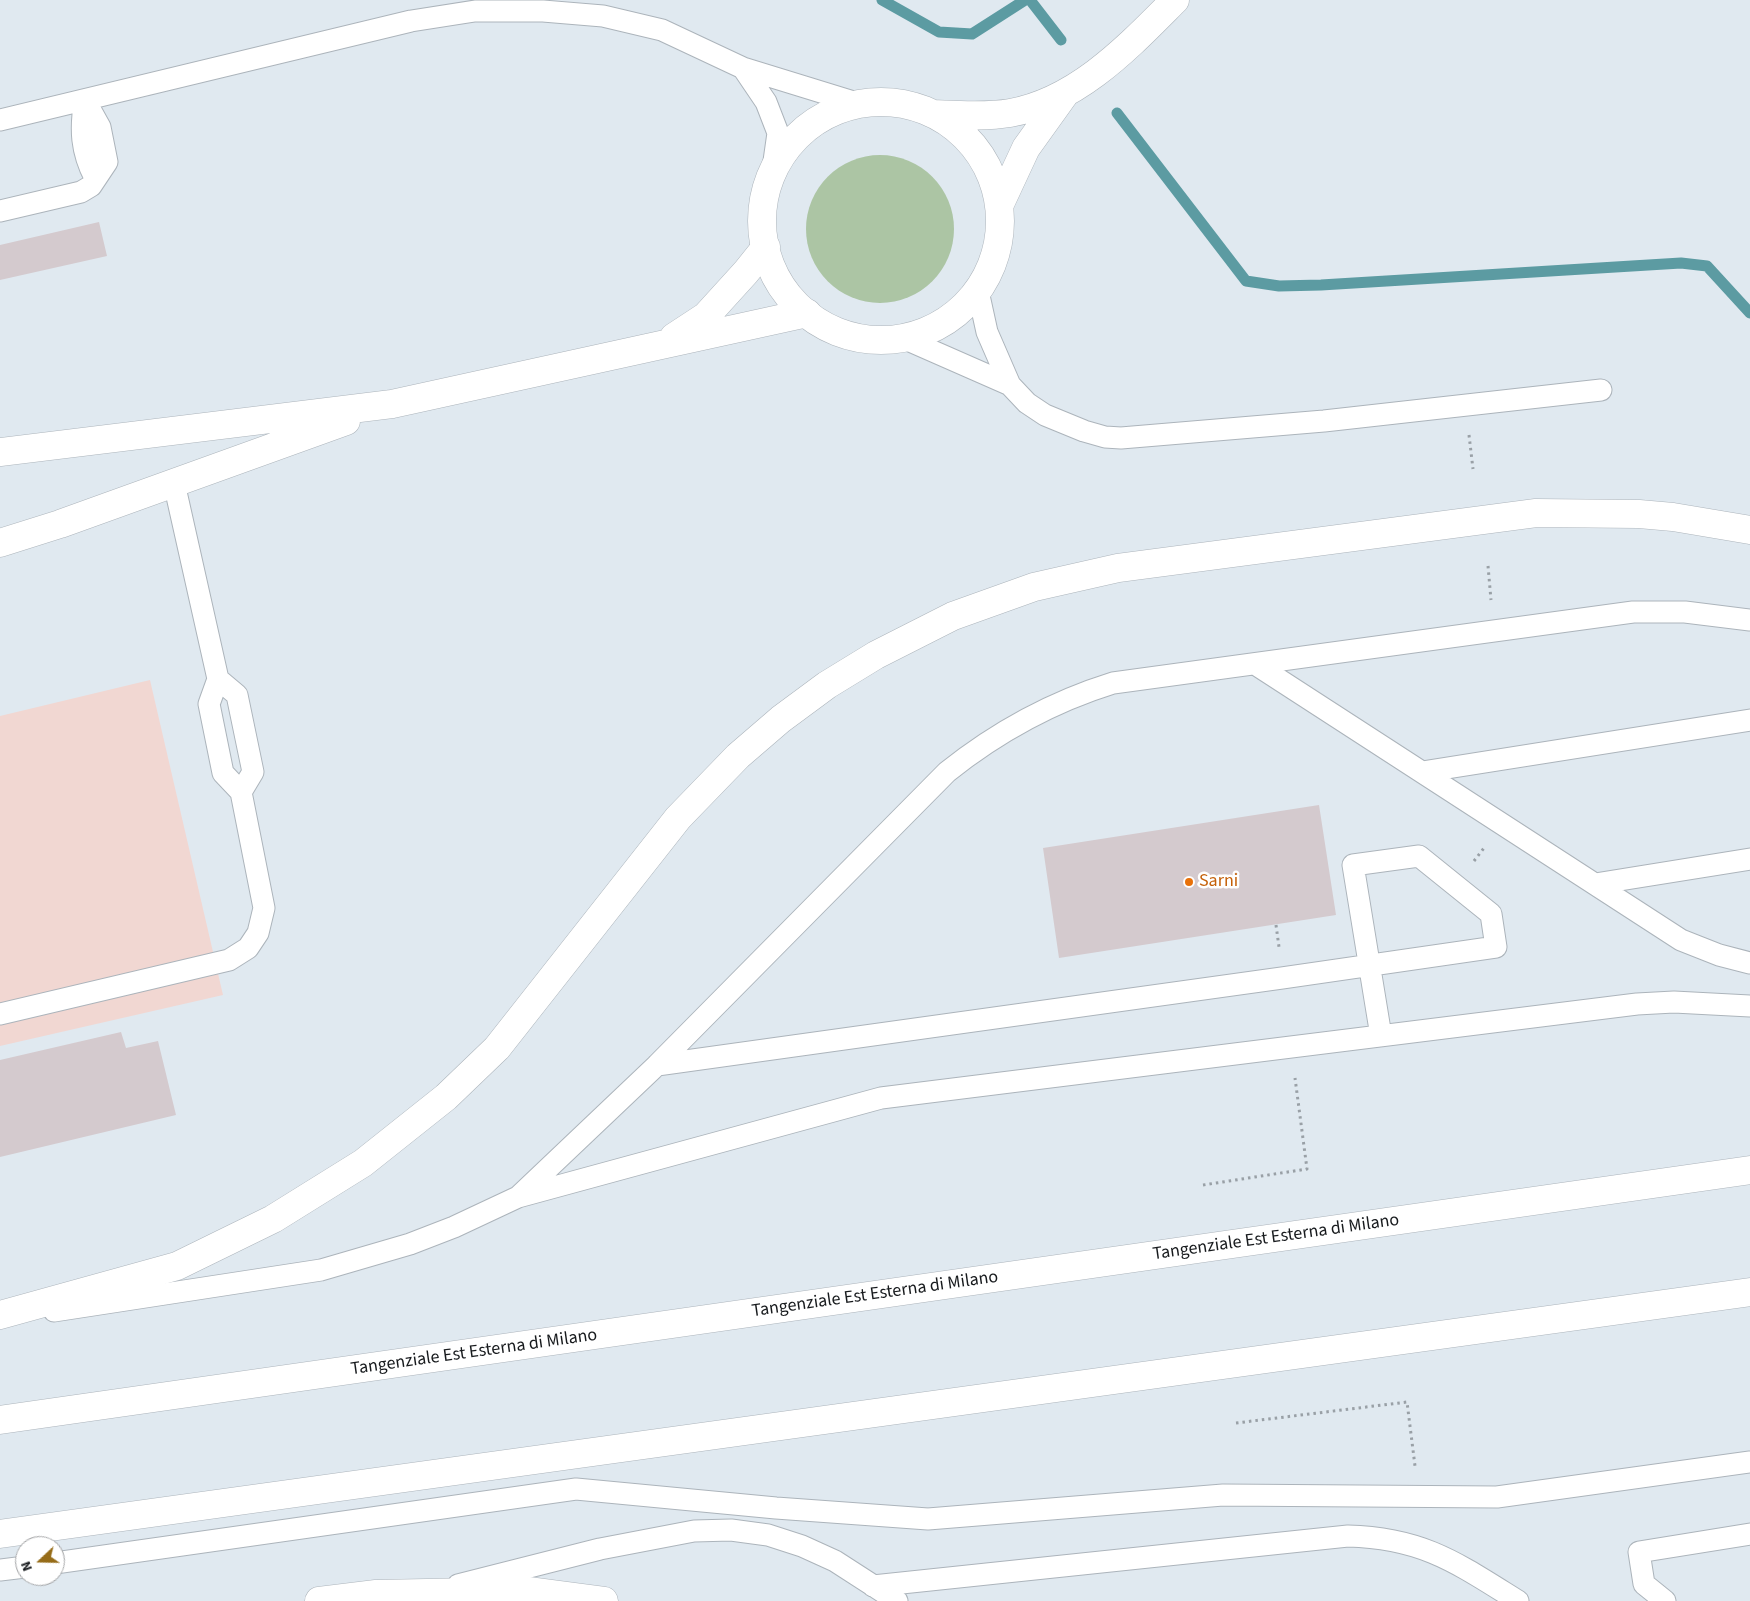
<!DOCTYPE html>
<style>
body{margin:0}
#map{position:relative;width:1750px;height:1601px;overflow:hidden;background:#e0e9f0;font-family:"Source Sans 3",sans-serif}
canvas{display:block}
.north{position:absolute;left:15px;top:1536px;width:50px;height:50px;box-sizing:border-box;background:#fff;border:1px solid #a2a3a5;border-radius:50%;rotate:249deg;font-size:14px;font-weight:700;line-height:20px;text-align:center;color:#171a1d}
.north::after{content:'';display:block;margin:auto;width:18px;height:22px;background:#966c18;clip-path:polygon(50% 0,100% 100%,50% 72%,0 100%)}
</style>
<div id="map">
<canvas width="1750" height="1601"></canvas>
<div class="north">N</div>
</div>
<script>
const ctx = document.querySelector('canvas').getContext('2d');
ctx.lineJoin = 'round';
function fillPath(path, color) { ctx.fillStyle = color; ctx.fill(path, 'evenodd'); }
function stroke(path, color, width, dash) { ctx.strokeStyle = color; ctx.lineWidth = width; ctx.lineCap = dash ? 'butt' : 'round'; ctx.setLineDash(dash || []); ctx.stroke(path); }
function label(font, color, halo, rows, align = 'center') {
  ctx.font = font + ' "Source Sans 3",sans-serif'; ctx.lineWidth = 5; ctx.setLineDash([]); ctx.textBaseline = 'middle'; ctx.strokeStyle = halo; ctx.fillStyle = color; for (const [text, x, y, turn = 0] of rows) {
    ctx.save(); ctx.translate(x, y); ctx.rotate((+turn || 0) * Math.PI / 180); ctx.textAlign = isNaN(turn) ? turn : align; if (halo) ctx.strokeText(text, 0, 0); ctx.fillText(text, 0, 0); ctx.restore();
  }
}
fillPath(new Path2D(`
 M150 680 223 995 0 1046V716Z`), '#f1d7d2');
fillPath(new Path2D(`
 M806 229a74 74 0 1 1 148 0a74 74 0 1 1-148 0Z`), '#acc5a4');
stroke(new Path2D(`
 M882 0 939 32 972 34 1025 0
 M1030 0 1061 40
 M1117 113 1246 281 1279 286 1321 285 1681 263 1707 266 1750 313`), '#5c9ba2', 11);
fillPath(new Path2D(`
 M99 222 107 256 0 280V245Z
 M1319 805 1336 915 1059 958 1043 848Z
 M121 1032 126 1048 158 1041 176 1115 0 1157V1060Z`), '#d4cace');
const lane = new Path2D(`
 M743 68 766 102 778 133 772 175
 M85 100C80 129 81 151 95 178
 M0 120 411 21 475 11H543L603 16 662 30 743 68 860 104
 M0 211 81 192 91 186 107 162 100 127 85 100
 M978 291 987 332 1010 385
 M903 338 1010 385 1027 403 1045 415 1084 431 1105 437 1121 438 1324 421 1601 390
 M1255 664 1681 940 1719 955 1750 963
 M218 679 237 695 253 772 241 792
 M1422 772 1750 720
 M1595 884 1750 859
 M0 1014 229 960 248 948 258 933 264 908 241 792 223 773 209 704 218 679 174 483
 M657 1065 1282 978 1496 947 1491 914 1419 856 1353 865 1381 1036
 M519 1196 657 1065 947 772C997 732 1052 702 1113 683L1633 612H1685L1750 620
 M54 1311 321 1270 410 1244 454 1227 518 1197 881 1098 1637 1004 1674 1002 1750 1006
 M55 1563 576 1489 776 1508 928 1519 1223 1495 1497 1497 1750 1462
 M0 1570 25 1567
 M458 1585 600 1549 694 1531 731 1530 768 1535 802 1546 835 1561 897 1601
 M873 1586 1348 1536C1423 1538 1457 1563 1518 1601
 M1665 1601 1644 1584 1639 1552 1750 1534`);
const primary = new Path2D(`
 M762 221a119 119 0 1 1 238 0a119 119 0 1 1-238 0Z
 M934 114C959 115 986 117 1010 113 1078 101 1129 46 1175 0
 M999 206 1026 148 1064 95`);
const highway = new Path2D(`
 M674 337 706 316 746 272 766 247
 M0 452 392 404 807 313
 M0 543 60 524 346 421
 M0 1315 177 1266 273 1219 363 1163 446 1097 497 1048 678 818 738 756 781 719 827 685 876 655 953 616 1034 587 1118 568 1536 513 1639 514 1673 517 1750 530
 M0 1420 1750 1170
 M0 1534 1750 1292
 M319 1601 376 1594 528 1591 604 1601`);
stroke(lane, '#acb4bb', 23);
stroke(primary, '#acb4bb', 29);
stroke(highway, '#acb4bb', 29);
stroke(new Path2D(`
 M1469 435 1473 469
 M1488 566 1491 600
 M1474 861 1484 848
 M1276 925 1279 947
 M1203 1185 1307 1169 1295 1078
 M1236 1423 1407 1402 1415 1466`), '#99a0a6', 3, [2.5, 4]);
stroke(lane, '#fff', 21);
stroke(primary, '#fff', 28);
stroke(highway, '#fff', 28);
for (const [x, y, r, color] of [
 [1189,882,5,"#e8710a"]
]) { const dot = new Path2D(); dot.arc(x, y, r, 0, 2 * Math.PI); ctx.fillStyle = color; ctx.fill(dot); stroke(dot, '#fff', 2); }
label('18px', '#c56008', '#fff', [
 ["Sarni",1199,882]
], 'left');
label('18px', '#171a1d', '#fff', [
 ["Tangenziale Est Esterna di Milano",1276,1238,-8],
 ["Tangenziale Est Esterna di Milano",875,1295,-8],
 ["Tangenziale Est Esterna di Milano",474,1353,-8]
]);
</script>
